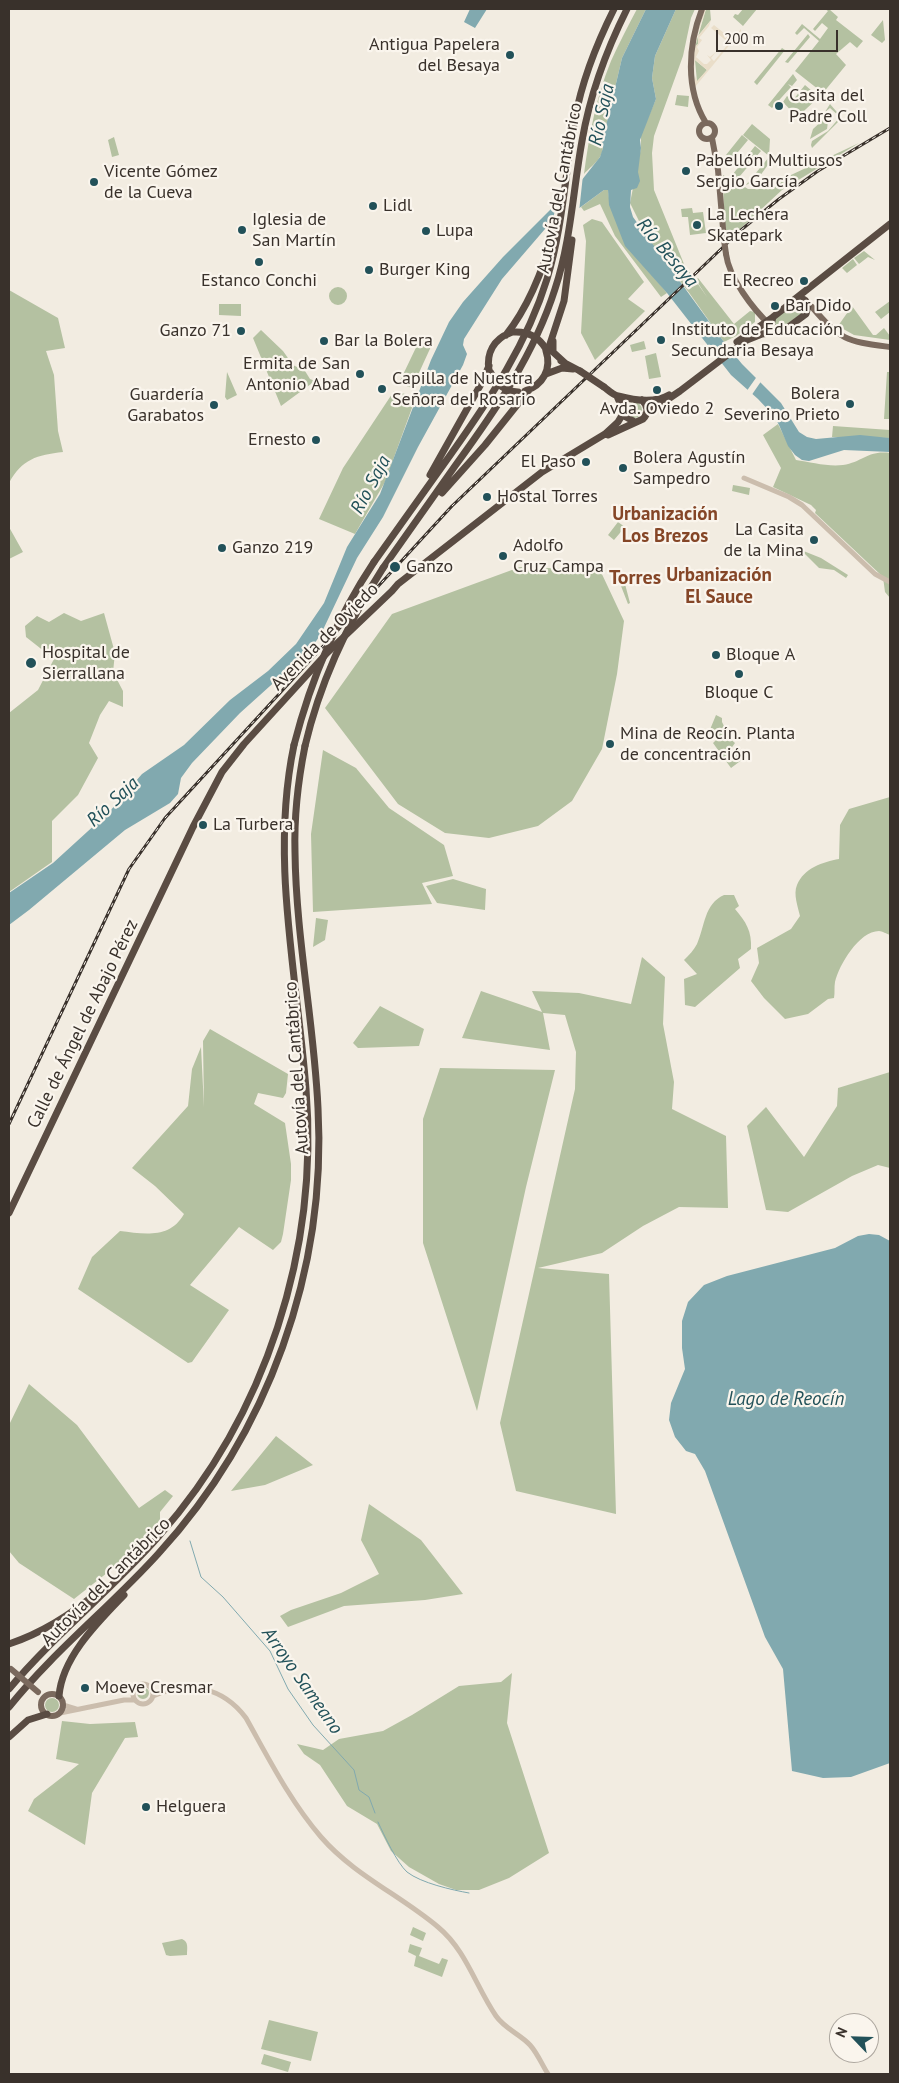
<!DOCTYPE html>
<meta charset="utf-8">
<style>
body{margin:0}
#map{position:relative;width:899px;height:2083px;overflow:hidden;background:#f2ece1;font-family:"PT Sans",sans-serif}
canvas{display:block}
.frame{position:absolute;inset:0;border:10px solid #39312b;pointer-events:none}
.north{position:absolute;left:829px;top:2013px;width:50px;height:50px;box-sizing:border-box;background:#faf5ed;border:1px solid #ada79f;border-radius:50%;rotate:294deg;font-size:14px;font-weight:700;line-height:20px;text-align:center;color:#39312b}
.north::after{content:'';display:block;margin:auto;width:18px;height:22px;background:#225159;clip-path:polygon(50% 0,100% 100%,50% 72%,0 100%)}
.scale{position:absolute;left:716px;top:30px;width:122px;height:22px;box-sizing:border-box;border:2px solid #39312b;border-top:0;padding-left:6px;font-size:15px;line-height:18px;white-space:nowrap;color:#39312b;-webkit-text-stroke:4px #faf5ed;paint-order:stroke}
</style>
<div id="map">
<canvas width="899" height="2083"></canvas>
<div class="frame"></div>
<div class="north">N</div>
<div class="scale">200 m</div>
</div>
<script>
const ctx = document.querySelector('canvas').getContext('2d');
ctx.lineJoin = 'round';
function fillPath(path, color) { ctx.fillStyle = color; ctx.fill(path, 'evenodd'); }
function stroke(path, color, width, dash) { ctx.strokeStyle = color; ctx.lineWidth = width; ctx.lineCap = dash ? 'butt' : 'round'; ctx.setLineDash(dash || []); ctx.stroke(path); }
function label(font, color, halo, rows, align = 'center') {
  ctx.font = font + ' "PT Sans",sans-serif'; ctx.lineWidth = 4.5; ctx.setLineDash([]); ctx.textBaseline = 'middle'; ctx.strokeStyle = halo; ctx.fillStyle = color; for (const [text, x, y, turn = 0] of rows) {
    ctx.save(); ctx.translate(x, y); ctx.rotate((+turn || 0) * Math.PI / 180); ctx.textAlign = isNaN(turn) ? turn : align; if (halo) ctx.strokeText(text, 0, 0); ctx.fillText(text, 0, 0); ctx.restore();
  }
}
fillPath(new Path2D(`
 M637 9H646L622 58 602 143C606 157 592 165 584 174 589 136 596 97 611 61 619 43 628 26 637 9Z
 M676 9H695L691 18 683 56 654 136 652 153 654 190 684 264 707 297 696 280 698 278 734 324 750 311 755 312V322L736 336 724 342 690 294 648 239 630 203 641 148V134L656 99 652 78 655 56Z
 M706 9H710L711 20 698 36 699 43 695 47Z
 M743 9H757L743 26 733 17 735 14 738 15Z
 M825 9H829L838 17 836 20 863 41 857 48 850 42 836 54 846 65 823 93 795 71 819 41 804 28 797 35 795 33 802 24 820 39 828 28 822 23 815 31 813 29 828 11Z
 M883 20 885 40 882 43 871 35Z
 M808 34 810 37 788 63 785 62Z
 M782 48 785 50 757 85 754 82Z
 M695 60 707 70 697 82Z
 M793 74 797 80 792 86 788 84 791 87 772 108 768 105Z
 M805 85 819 97 793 121 796 116 783 102 787 96 793 100Z
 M677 95 689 96 688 107 675 105Z
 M830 104 842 118 812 148 811 145 812 141 828 131 840 117 830 108 825 112Z
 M824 119 828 122 827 129 810 139 813 129Z
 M752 124 770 139 769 156 743 135Z
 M742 135 748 140 733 158H730L726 155Z
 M114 137 119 155 112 157 108 140Z
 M859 143 782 190 728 240 724 219 723 175 731 180V178L748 189H772L791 175Z
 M755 146 761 151 740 176 737 177 733 174Z
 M769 157 770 162 757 180 746 185Z
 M604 190H608C611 229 643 263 667 293L661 297 615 236 600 204 584 211 581 207Z
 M692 208 693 213 703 212 706 233 690 235 688 217H682L681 209Z
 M592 219 602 222 644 282 628 299 645 311 595 360 581 333 586 241 583 225Z
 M864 251 875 260 868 257 859 264 854 258Z
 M853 259 857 265 847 273 842 268Z
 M329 296a9 9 0 1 1 18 0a9 9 0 1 1-18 0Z
 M9 290 58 318 65 348 46 351 54 375 58 431 63 452C37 455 22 459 9 483Z
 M796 301H802L805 304 804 312 780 329 775 326 774 320Z
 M890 301V312L881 319 875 312Z
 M219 304H241V316L219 315Z
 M852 306 873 335H876L884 328 890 336V340L854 335 838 326Z
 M261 330 283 351 293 365 305 371 310 379 315 381 281 406 253 338Z
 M422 335 434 340 412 388 399 383Z
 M644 341 646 349 632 352 630 345Z
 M656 353 661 377 649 379 645 356Z
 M227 372 237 395 227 400 225 397Z
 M887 372H890V419H884Z
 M394 391 416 397 385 482 355 534 319 519 343 468Z
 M626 410a8 8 0 1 1 16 0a8 8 0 1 1-16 0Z
 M778 424 796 460C810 462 828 467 843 465 863 462 868 450 890 453V598L885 592 883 577 815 513 816 510 811 505 773 487 781 468 763 435Z
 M833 426 890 430V438L832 437Z
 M733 485 750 488 749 495 732 491Z
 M618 522 625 527 614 540 608 535Z
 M9 527 23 552 9 559Z
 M801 550 821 558 848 575 846 578 834 570 819 568Z
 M520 567 600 570 624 621 617 674 602 749 572 801 538 826 489 838 445 833 398 804 325 708 392 614Z
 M625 584 630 603 628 604 621 586Z
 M64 613 81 621 104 613 115 653 113 672 123 691V707L109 701 100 715 89 743 98 758 78 795 52 821V862L9 892V713L38 690 54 659 26 637 25 626 37 616 49 622Z
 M716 715 722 718V722L728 734 727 736 735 743 730 750 733 752 736 749 743 759 731 768 713 743 718 738 709 732Z
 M323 750 356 768 389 808 444 845 453 876 422 883 432 904 313 912 311 834Z
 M890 797V935C887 934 882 931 879 931 859 931 839 965 835 982 834 987 835 993 834 998L828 999 808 1014 785 1019 764 998 751 981 759 963 757 948 791 929 800 916C798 907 793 894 797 885 804 868 823 862 839 859L840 825 849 809Z
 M453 879 486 889 485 910 437 903 426 886Z
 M724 895H734L739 906 735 909C746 922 752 931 751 949L738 959 740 968 695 1007 685 1005 684 979 697 974 684 960C689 955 694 950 697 944 705 926 704 904 724 895Z
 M316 918 328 920 325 940 313 947Z
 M642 957 665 977 663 1024 674 1082 672 1109 726 1136 728 1208 679 1207 643 1226 602 1253 538 1268 609 1274 616 1514 516 1491 500 1423 575 1089 576 1052 565 1015 543 1013 550 1050 462 1038 481 991 542 1012 532 991 579 993 631 1004Z
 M380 1006 424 1029 419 1046 358 1048 353 1043Z
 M210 1029 288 1074 286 1093 283 1098 258 1093 254 1104 285 1123 291 1164V1180L283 1234 281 1242 273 1250 239 1227 190 1285 229 1310 192 1362 188 1363 78 1289 92 1257 120 1231C144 1234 170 1239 184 1214L155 1186 132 1168 188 1106 192 1069 201 1047 204 1107 203 1041Z
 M440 1068 555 1070 526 1187 477 1411 423 1243V1119Z
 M890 1072V1168L878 1165 852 1176 788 1212 766 1210 747 1126 766 1107 804 1157 837 1106 838 1088Z
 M29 1384 77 1425 139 1508 165 1490 173 1496 160 1512V1523L117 1565 74 1599 19 1563 9 1551V1425Z
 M276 1436 313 1465 265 1485 231 1491Z
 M369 1504 421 1540 463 1594 425 1600 344 1606 288 1627 280 1616 291 1610 341 1593 379 1574 361 1540Z
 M512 1673 507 1723 549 1853 509 1878 479 1890H456L439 1884 409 1867 391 1851 377 1824 347 1806 320 1765 304 1754 297 1744 323 1750 339 1739 383 1731 412 1715 459 1686 501 1682Z
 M137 1693a6 6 0 1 1 12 0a6 6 0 1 1-12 0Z
 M45 1705a7 7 0 1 1 14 0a7 7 0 1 1-14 0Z
 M62 1721 90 1724 135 1722 138 1737 125 1738 92 1793 85 1845 28 1811 34 1799 79 1764 56 1759Z
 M413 1927 426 1933 423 1941 410 1935Z
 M182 1939C189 1942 187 1948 187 1955L170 1956 166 1955 162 1943Z
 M410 1944 422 1948 419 1956 439 1964 442 1958 448 1960 442 1977 414 1966 416 1956 408 1952Z
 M269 2020 318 2032 311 2061 261 2049Z
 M264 2054 291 2062 288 2072 261 2064Z`), '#b4c1a1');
fillPath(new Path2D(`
 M704 9H706L699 30 695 46 698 44V36L711 20 709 26 699 38 702 40 697 47 699 51 696 57 704 64H707L711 60 707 55 710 57 716 52 711 58 714 61 729 43 711 28 714 25 729 37 728 39 731 41 741 29V31L695 87 694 46ZM695 60 707 70 697 81 695 76Z`), '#eadec9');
fillPath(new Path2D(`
 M470 9H487L475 28 464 22Z
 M646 9H676L655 56 652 78 656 99 640 140 641 148 638 172 640 181 637 188 631 190 630 207 633 217 724 342 742 364 781 403 799 432 807 437 816 439 860 435 890 438V452L844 450 809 461 802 460 795 455 788 446 779 425 774 416 758 399 731 375 667 293 625 246 609 205 608 190H604L578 209 556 219 545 229 502 279 464 339 463 345 467 354 463 365 418 447 383 517 357 558 321 634 310 650 240 713 192 763 181 778 178 794 170 803 125 830 29 910 9 925V893L53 863 110 811 142 774 184 745 230 700 268 671 296 644 324 603 347 547 380 494 431 360 449 322 463 302 503 257 558 202 581 181 600 157 603 148 602 143 622 58Z
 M869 1234 879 1235 890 1241V1763L851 1777 823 1778 792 1771 783 1669 765 1637 705 1471 695 1454 686 1451 675 1437 669 1420 671 1403 685 1369 682 1348V1321L688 1302 704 1285 727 1276 835 1248 858 1236Z`), '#81a9af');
fillPath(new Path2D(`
 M583 175 579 212 569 218 557 221 552 225 557 199 575 184Z
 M758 375 762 380 751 396 746 392Z`), '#f2ece1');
stroke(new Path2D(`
 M190 1541 201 1577 223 1597 270 1651 288 1689 313 1725 354 1770 359 1790 369 1797 375 1813
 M378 1822C384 1835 397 1863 407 1872 421 1883 452 1890 469 1893`), '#81a9af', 1);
stroke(new Path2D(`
 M744 478 789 497 802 505 875 574 890 582
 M133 1694a10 10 0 1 1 20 0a10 10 0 1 1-20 0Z
 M153 1696C188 1680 223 1687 246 1718 269 1759 290 1801 321 1837 354 1875 400 1895 438 1927 466 1950 476 1987 496 2016 505 2029 520 2034 530 2045 538 2054 542 2065 548 2074
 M63 1705 76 1709
 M60 1713 124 1700H135`), '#cbbdad', 5);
stroke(new Path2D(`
 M702 9C688 45 685 89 706 123
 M699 131a8 8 0 1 1 16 0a8 8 0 1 1-16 0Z
 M712 138 718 170 724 240
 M726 254C729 278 753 309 770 325
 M808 305 812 307C841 341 846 341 890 347
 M41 1705a11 11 0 1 1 22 0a11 11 0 1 1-22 0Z`), '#7a695d', 6);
stroke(new Path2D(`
 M795 299 890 224
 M506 335C529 306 544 267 554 231
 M553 341V352L565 363
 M737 342 772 318
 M547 353 564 301 572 240
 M561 361 580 371
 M489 370C486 353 494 339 510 333
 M546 374 562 368 573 369
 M604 387C608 390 613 395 618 396 633 400 654 404 669 395
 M525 391C543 385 552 369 546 351
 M617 396 626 417 635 422
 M646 414 680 391 747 340 762 334 783 331 806 314 808 306C807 300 802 297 796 299L773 317 771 325 777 331
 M605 434 608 435 643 419C649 413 648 406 642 400
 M430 475 481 384 489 366
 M442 493 485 445 529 390
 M374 562C400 526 425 490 451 454 490 399 527 344 547 279 563 227 565 172 575 119 582 80 597 43 614 9
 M383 568C407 534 431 500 455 466 495 411 534 355 555 289 571 241 573 190 582 141 590 94 606 51 627 9
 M9 1213 193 827 222 772 244 744 327 653 392 591 398 584 542 472 605 434 618 422 624 412
 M9 1644C42 1633 72 1614 99 1591
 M9 1689C55 1634 112 1590 159 1536 266 1415 319 1250 306 1089 297 974 270 859 294 745
 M59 1696C62 1657 98 1622 124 1595
 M9 1707C54 1651 110 1607 158 1554 268 1434 327 1270 318 1108 314 1022 296 938 295 852 294 817 298 781 305 746
 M9 1737 28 1720 47 1714`), '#5a4c43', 7);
const rail = new Path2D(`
 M9 1124 129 869 165 818 452 506 741 230 779 199 818 171 890 128`);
stroke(rail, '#39312b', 3);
stroke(rail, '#faf5ed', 1, [4]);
stroke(new Path2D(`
 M724 240 726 254
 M11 1669 38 1692`), '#7a695d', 6);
stroke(new Path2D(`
 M513 332C528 331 539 337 546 349
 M580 371 604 387
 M491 373C496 385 505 391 518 392
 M294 745C311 679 336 619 374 562
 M305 746C320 682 347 624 383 568`), '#5a4c43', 7);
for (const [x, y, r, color] of [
 [510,55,5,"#225159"],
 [779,106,5,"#225159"],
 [686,171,5,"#225159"],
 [94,182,5,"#225159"],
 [373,206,5,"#225159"],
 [697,225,5,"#225159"],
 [242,230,5,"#225159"],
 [426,231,5,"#225159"],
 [259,262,5,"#225159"],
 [369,270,5,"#225159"],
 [804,281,5,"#225159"],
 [775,306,5,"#225159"],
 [241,331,5,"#225159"],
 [661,340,5,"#225159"],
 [324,341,5,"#225159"],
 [360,374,5,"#225159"],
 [382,389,5,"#225159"],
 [657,390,5,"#225159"],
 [850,404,5,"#225159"],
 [214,405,5,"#225159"],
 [316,440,5,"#225159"],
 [586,462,5,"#225159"],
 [623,468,5,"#225159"],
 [487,497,5,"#225159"],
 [814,540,5,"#225159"],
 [222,548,5,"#225159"],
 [503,556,5,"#225159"],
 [395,567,6,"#225159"],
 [716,655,5,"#225159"],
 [31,663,6,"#225159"],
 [739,674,5,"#225159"],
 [610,744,5,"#225159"],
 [203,825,5,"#225159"],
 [85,1688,5,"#225159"],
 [146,1807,5,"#225159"]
]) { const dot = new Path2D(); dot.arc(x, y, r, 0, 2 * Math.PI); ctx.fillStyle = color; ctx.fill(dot); stroke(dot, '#faf5ed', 2); }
label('18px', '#39312b', '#faf5ed', [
 ["Antigua Papelera",500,45,"right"],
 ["del Besaya",500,66,"right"],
 ["Casita del",789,96],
 ["Padre Coll",789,117],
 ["Pabellón Multiusos",696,161],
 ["Sergio García",696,182],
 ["Vicente Gómez",104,172],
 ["de la Cueva",104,193],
 ["Lidl",383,206],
 ["La Lechera",707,215],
 ["Skatepark",707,236],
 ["Iglesia de",252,220],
 ["San Martín",252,241],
 ["Lupa",436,231],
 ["Burger King",379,270],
 ["Estanco Conchi",259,281,"center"],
 ["El Recreo",794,281,"right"],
 ["Bar Dido",785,306],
 ["Instituto de Educación",671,330],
 ["Secundaria Besaya",671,351],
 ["Ganzo 71",231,331,"right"],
 ["Bar la Bolera",334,341],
 ["Ermita de San",350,364,"right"],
 ["Antonio Abad",350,385,"right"],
 ["Capilla de Nuestra",392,379],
 ["Señora del Rosario",392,400],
 ["Bolera",840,394,"right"],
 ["Severino Prieto",840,415,"right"],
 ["Guardería",204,395,"right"],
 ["Garabatos",204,416,"right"],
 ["Avda. Oviedo 2",657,409,"center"],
 ["Ernesto",306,440,"right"],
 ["Bolera Agustín",633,458],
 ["Sampedro",633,479],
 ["El Paso",576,462,"right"],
 ["Hostal Torres",497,497],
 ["La Casita",804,530,"right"],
 ["de la Mina",804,551,"right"],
 ["Adolfo",513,546],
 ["Cruz Campa",513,567],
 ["Ganzo 219",232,548],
 ["Ganzo",406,567],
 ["Hospital de",42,653],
 ["Sierrallana",42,674],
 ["Bloque A",726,655],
 ["Bloque C",739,693,"center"],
 ["Mina de Reocín. Planta",620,734],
 ["de concentración",620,755],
 ["La Turbera",213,825],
 ["Moeve Cresmar",95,1688],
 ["Helguera",156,1807]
], 'left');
label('18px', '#39312b', '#faf5ed', [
 ["Autovía del Cantábrico",560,188,-79],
 ["Avenida de Oviedo",325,637,-45],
 ["Calle de Ángel de Abajo Pérez",83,1024,-64],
 ["Autovía del Cantábrico",297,1068,-94],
 ["Autovía del Cantábrico",106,1582,-45]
]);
label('italic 19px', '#225159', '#faf5ed', [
 ["Río Saja",602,115,-78],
 ["Río Besaya",667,253,50],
 ["Río Saja",371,485,-62],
 ["Río Saja",113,802,-43],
 ["Lago de Reocín",786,1400],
 ["Arroyo Sameano",302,1681,55]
]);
label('bold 19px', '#854627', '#faf5ed', [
 ["Urbanización",665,515],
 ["Los Brezos",665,537],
 ["Urbanización",719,576],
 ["El Sauce",719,598]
]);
label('bold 20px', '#854627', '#faf5ed', [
 ["Torres",635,578]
]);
</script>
